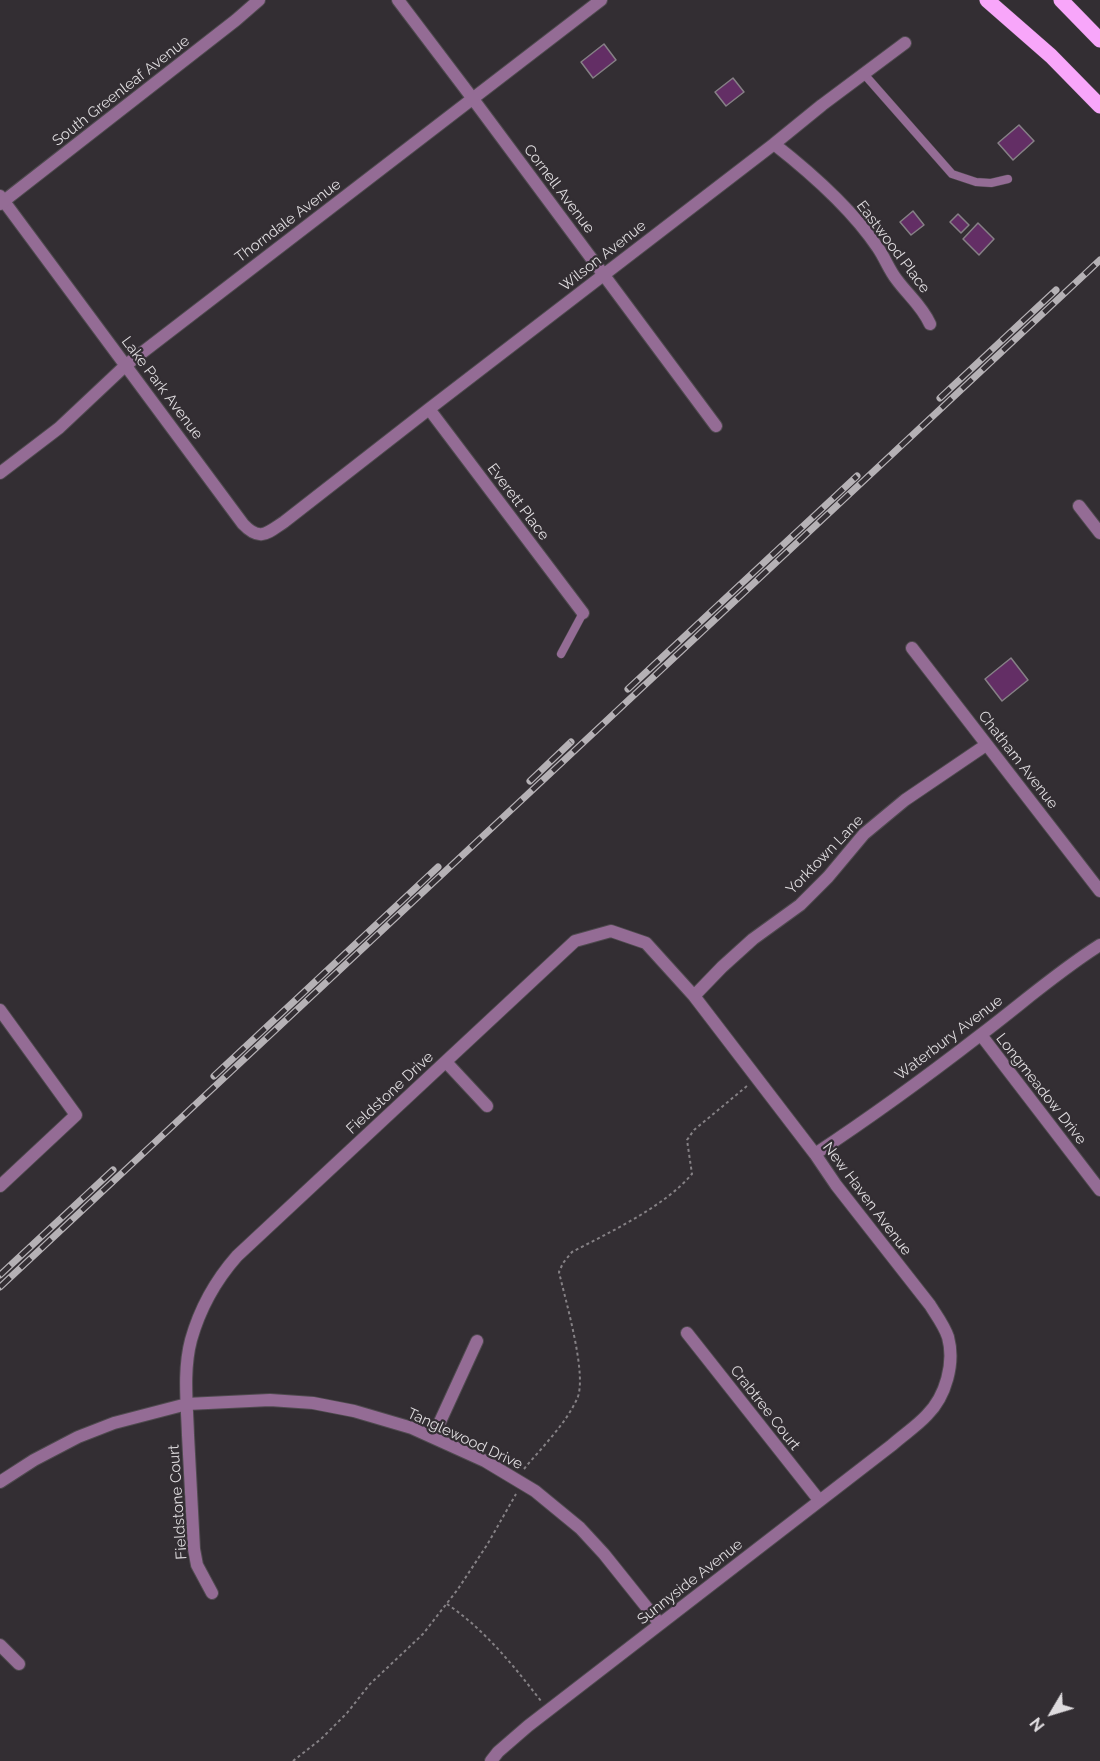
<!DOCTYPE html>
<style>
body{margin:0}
#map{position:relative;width:1100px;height:1761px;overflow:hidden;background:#332e33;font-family:Raleway,sans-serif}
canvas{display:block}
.north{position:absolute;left:1022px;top:1683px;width:60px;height:60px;-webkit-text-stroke:4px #332e33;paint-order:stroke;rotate:232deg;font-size:16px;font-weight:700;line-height:24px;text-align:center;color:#dfdcdf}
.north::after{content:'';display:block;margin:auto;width:21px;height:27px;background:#dfdcdf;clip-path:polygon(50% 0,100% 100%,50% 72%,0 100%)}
</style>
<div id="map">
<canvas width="1100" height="1761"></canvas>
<div class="north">N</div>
</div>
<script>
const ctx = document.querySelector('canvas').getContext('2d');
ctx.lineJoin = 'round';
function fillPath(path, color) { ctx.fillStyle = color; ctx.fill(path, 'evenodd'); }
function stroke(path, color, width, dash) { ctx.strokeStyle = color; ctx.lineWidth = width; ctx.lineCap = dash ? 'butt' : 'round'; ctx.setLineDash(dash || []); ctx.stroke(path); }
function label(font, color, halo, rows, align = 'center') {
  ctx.font = font + ' Raleway,sans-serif'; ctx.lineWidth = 4.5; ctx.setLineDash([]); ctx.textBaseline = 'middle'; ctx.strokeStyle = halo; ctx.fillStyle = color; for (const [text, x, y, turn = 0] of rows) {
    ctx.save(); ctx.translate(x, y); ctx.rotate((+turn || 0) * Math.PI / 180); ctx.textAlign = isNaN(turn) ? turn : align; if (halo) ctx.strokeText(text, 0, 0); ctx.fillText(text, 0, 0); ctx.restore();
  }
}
const building = new Path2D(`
 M604 44 616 60 593 78 581 62Z
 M733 78 744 92 726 106 715 92Z
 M1019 125 1034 141 1013 160 998 143Z
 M913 211 924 225 911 235 900 222Z
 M958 214 969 225 961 233 950 222Z
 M978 223 994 239 979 255 963 239Z
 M1011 658 1028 680 1002 701 985 679Z`);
fillPath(building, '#632e65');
stroke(building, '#868086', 1.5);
const service = new Path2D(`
 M864 74 952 174 976 182 991 183 1008 179
 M561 654 583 613`);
const minor = new Path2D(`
 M398 0 473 99 716 426
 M774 144C811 173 852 209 878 248 885 258 889 270 897 280 908 295 922 306 930 324
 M0 196 243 524C260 542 267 533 284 522L429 409 774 144 822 105 905 43
 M429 409 583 613
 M0 473 59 428 126 365 601 0
 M1079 506 1100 533
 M912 648 1100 891
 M694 996 722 967 753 939 800 905 828 877 864 834 905 800 986 745
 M0 1010 76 1115 0 1186
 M981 1035 1100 1190
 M446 1062 487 1106
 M815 1154C871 1117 926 1077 979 1036 1019 1006 1057 972 1100 945
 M687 1333 819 1500
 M433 1437 477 1341
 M0 1482 34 1460 78 1437 114 1423 187 1404 270 1400 313 1403 354 1411 412 1428 485 1461 535 1491 580 1528 604 1554 660 1624
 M212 1593 197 1565 194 1549C192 1511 190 1473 188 1435 187 1404 183 1370 191 1340 200 1308 215 1281 237 1256L575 941 611 931 646 943 694 996 815 1154 836 1185 930 1305C936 1315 944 1325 948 1337 955 1363 946 1396 927 1415 917 1426 903 1435 892 1445L528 1726 498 1752 491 1761
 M0 1645 19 1664`);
const tertiary = new Path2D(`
 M0 204 236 20 259 0`);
const primary = new Path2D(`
 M987 0 1051 56 1100 106
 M1061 0 1100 40`);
stroke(service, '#4f4a4f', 9);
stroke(minor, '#4f4a4f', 14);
stroke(tertiary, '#4f4a4f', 14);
stroke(primary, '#4f4a4f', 16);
stroke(new Path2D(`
 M524 1469C542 1447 565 1425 577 1399 588 1376 565 1299 559 1272L563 1263 572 1252C610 1232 664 1207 692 1174L687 1140 694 1130 747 1086
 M447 1604C485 1630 513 1665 541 1701
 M293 1761 321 1739 347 1713 370 1684 423 1634 458 1589 487 1545 516 1494`), '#858185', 2, [3, 3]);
stroke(service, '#946c95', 8);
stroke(minor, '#946c95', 12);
stroke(tertiary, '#946c95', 12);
stroke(primary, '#f8a6fa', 15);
const rail = new Path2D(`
 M940 398 1056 290
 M628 689 857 476
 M530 781 571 742
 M214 1076 438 867
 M0 1275 113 1170
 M0 1287 1100 260`);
stroke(rail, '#b5b1b5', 7);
stroke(rail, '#332e33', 4.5, [14]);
label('15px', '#dfdcdf', '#332e33', [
 ["South Greenleaf Avenue",121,91,-38],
 ["Cornell Avenue",559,189,53],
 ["Thorndale Avenue",288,221,-37],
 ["Eastwood Place",893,247,53],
 ["Wilson Avenue",603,256,-38],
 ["Lake Park Avenue",162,388,53],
 ["Everett Place",518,502,53],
 ["Chatham Avenue",1018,760,52],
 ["Yorktown Lane",825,855,-46],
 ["Waterbury Avenue",949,1038,-37],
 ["Longmeadow Drive",1041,1089,52],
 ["Fieldstone Drive",390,1093,-43],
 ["New Haven Avenue",867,1199,53],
 ["Crabtree Court",765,1408,52],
 ["Tanglewood Drive",465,1439,25],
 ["Fieldstone Court",178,1502,-94],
 ["Sunnyside Avenue",690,1582,-38]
]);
</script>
